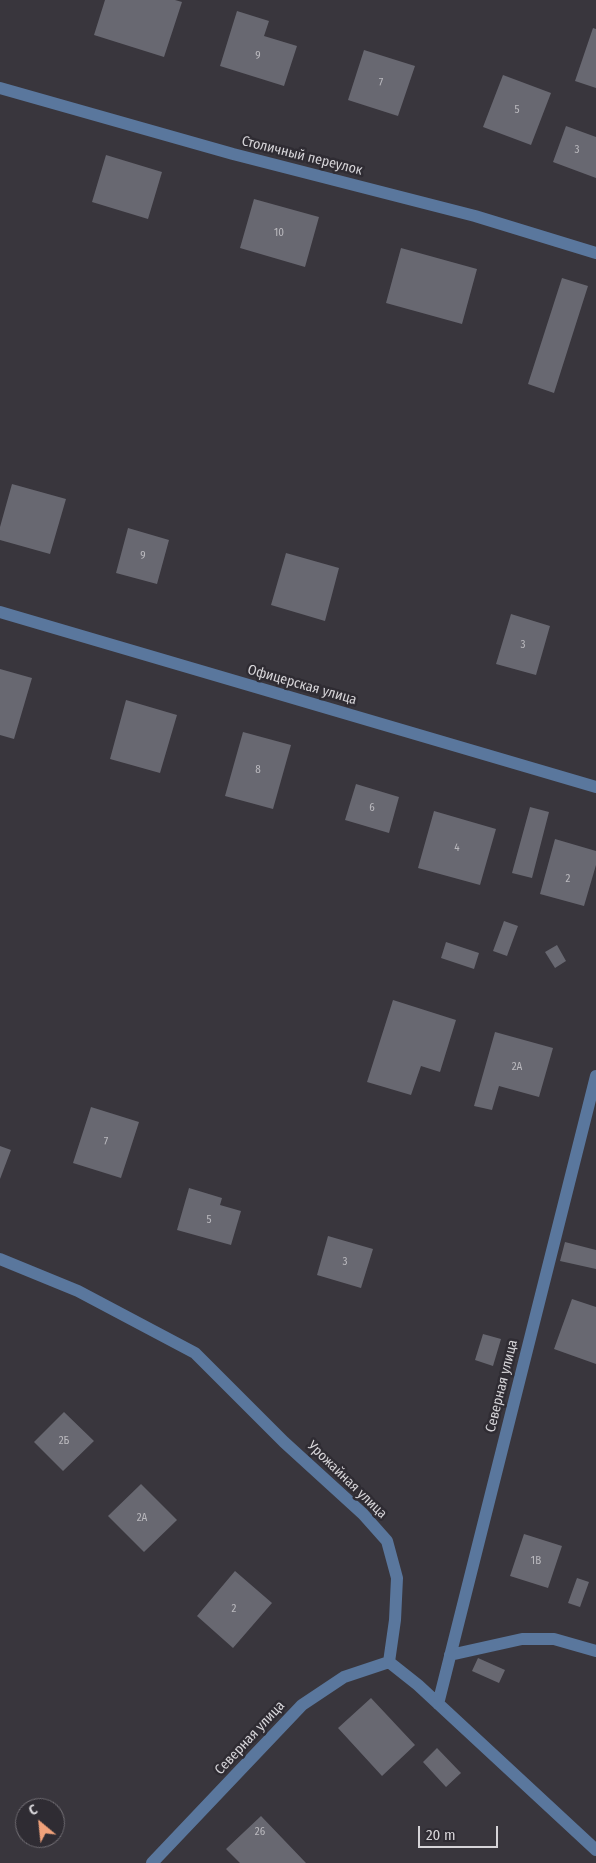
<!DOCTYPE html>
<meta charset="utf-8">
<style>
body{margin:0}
#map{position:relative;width:596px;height:1863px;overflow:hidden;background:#39363d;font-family:"Fira Sans Condensed",sans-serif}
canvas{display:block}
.north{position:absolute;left:15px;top:1798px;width:50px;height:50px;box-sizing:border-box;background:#2f2c33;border:1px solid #726f75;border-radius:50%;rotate:332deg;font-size:14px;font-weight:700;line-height:20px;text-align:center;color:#d6d4d8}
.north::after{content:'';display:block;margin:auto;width:18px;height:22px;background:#f1a27b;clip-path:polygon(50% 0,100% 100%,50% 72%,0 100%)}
.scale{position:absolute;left:418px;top:1826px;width:80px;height:22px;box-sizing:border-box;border:2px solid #d6d4d8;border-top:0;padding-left:6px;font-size:15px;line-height:18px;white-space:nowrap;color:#d6d4d8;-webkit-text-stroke:4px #2f2c33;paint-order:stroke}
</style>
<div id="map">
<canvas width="596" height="1863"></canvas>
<div class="north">С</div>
<div class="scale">20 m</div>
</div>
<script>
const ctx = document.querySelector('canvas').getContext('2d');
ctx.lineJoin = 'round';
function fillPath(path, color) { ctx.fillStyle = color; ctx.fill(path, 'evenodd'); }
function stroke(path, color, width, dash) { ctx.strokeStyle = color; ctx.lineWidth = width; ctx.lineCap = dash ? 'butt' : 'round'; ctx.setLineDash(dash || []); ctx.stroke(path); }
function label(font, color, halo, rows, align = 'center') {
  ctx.font = font + ' "Fira Sans Condensed",sans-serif'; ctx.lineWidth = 5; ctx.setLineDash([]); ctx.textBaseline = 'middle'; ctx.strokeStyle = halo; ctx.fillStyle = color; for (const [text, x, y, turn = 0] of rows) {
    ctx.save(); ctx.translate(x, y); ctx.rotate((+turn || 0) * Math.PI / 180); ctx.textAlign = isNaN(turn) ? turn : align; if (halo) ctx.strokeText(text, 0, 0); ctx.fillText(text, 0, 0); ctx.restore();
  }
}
fillPath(new Path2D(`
 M105 0H175L182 2 164 57 94 35Z
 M237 11 269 21 264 36 297 46 284 86 220 66Z
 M593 28 596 29V88L575 81Z
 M364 50 415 66 398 116 348 100Z
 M503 75 551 93 531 145 483 127Z
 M566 126 596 137V178L553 162Z
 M106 155 162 172 148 219 92 202Z
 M254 199 319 217 305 267 240 248Z
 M401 248 477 269 462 324 386 303Z
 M562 278 588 286 554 393 528 384Z
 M12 484 66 499 50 554 0 540V527Z
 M128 528 169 540 157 584 116 573Z
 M286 553 339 568 325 621 271 605Z
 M511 614 550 626 536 675 496 664Z
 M0 669 32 678 14 739 0 735Z
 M126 700 177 715 160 773 110 759Z
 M243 732 291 745 273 809 225 796Z
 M356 784 399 797 389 833 345 820Z
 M530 807 549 812 532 878 512 873Z
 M434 811 496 829 480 885 418 868Z
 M555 839 596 851V865L584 906 540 894Z
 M504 921 518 926 507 956 493 951Z
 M446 942 479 953 474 969 441 958Z
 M557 945 566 961 555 968 545 952Z
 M393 1000 456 1020 440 1072 421 1066 411 1095 367 1082Z
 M495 1032 553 1048 539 1097 499 1086 492 1110 474 1106Z
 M91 1107 139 1122 121 1178 73 1163Z
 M0 1146 11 1150 0 1179Z
 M189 1188 222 1198 220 1205 241 1211 231 1245 177 1230Z
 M328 1236 373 1249 361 1288 317 1275Z
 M565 1242 596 1250V1269L560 1261Z
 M572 1299 596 1307V1364L554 1349Z
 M483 1334 501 1339 493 1366 475 1360Z
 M64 1412 94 1441 63 1471 34 1442Z
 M141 1484 177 1520 144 1552 108 1516Z
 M524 1534 562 1546 548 1588 510 1576Z
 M235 1571 272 1603 233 1648 197 1616Z
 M577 1578 589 1582 580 1607 568 1603Z
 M478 1658 505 1670 499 1683 472 1671Z
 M371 1698 415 1745 382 1776 338 1728Z
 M437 1748 461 1773 446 1787 423 1762Z
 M261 1816 306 1863H240L226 1849Z`), '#686871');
stroke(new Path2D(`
 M0 88 233 154 475 216 596 253
 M0 612 596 787
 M0 1259 78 1291 195 1353 284 1442 363 1514 387 1541 397 1578 395 1620 389 1662 418 1685 596 1850
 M450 1655 522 1639H554L596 1651
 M438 1704 596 1076
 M152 1863 302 1705 344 1677 389 1662`), '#5a779d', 12);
label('11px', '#bab9be', null, [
 ["9",258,56],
 ["7",381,83],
 ["5",517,110],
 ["3",577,150],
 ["10",279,233],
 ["9",143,556],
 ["3",523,645],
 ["8",258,770],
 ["6",372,808],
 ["4",457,848],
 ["2",568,879],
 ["2А",517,1067],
 ["7",106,1142],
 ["5",209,1220],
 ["3",345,1262],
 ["2Б",64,1441],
 ["2А",142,1518],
 ["1В",536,1561],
 ["2",234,1609],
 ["26",260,1832]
]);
label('14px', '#d6d4d8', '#2f2c33', [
 ["Столичный переулок",302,156,14],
 ["Офицерская улица",302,685,16],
 ["Северная улица",502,1386,-76],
 ["Урожайная улица",347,1480,44],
 ["Северная улица",250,1738,-47]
]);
</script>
